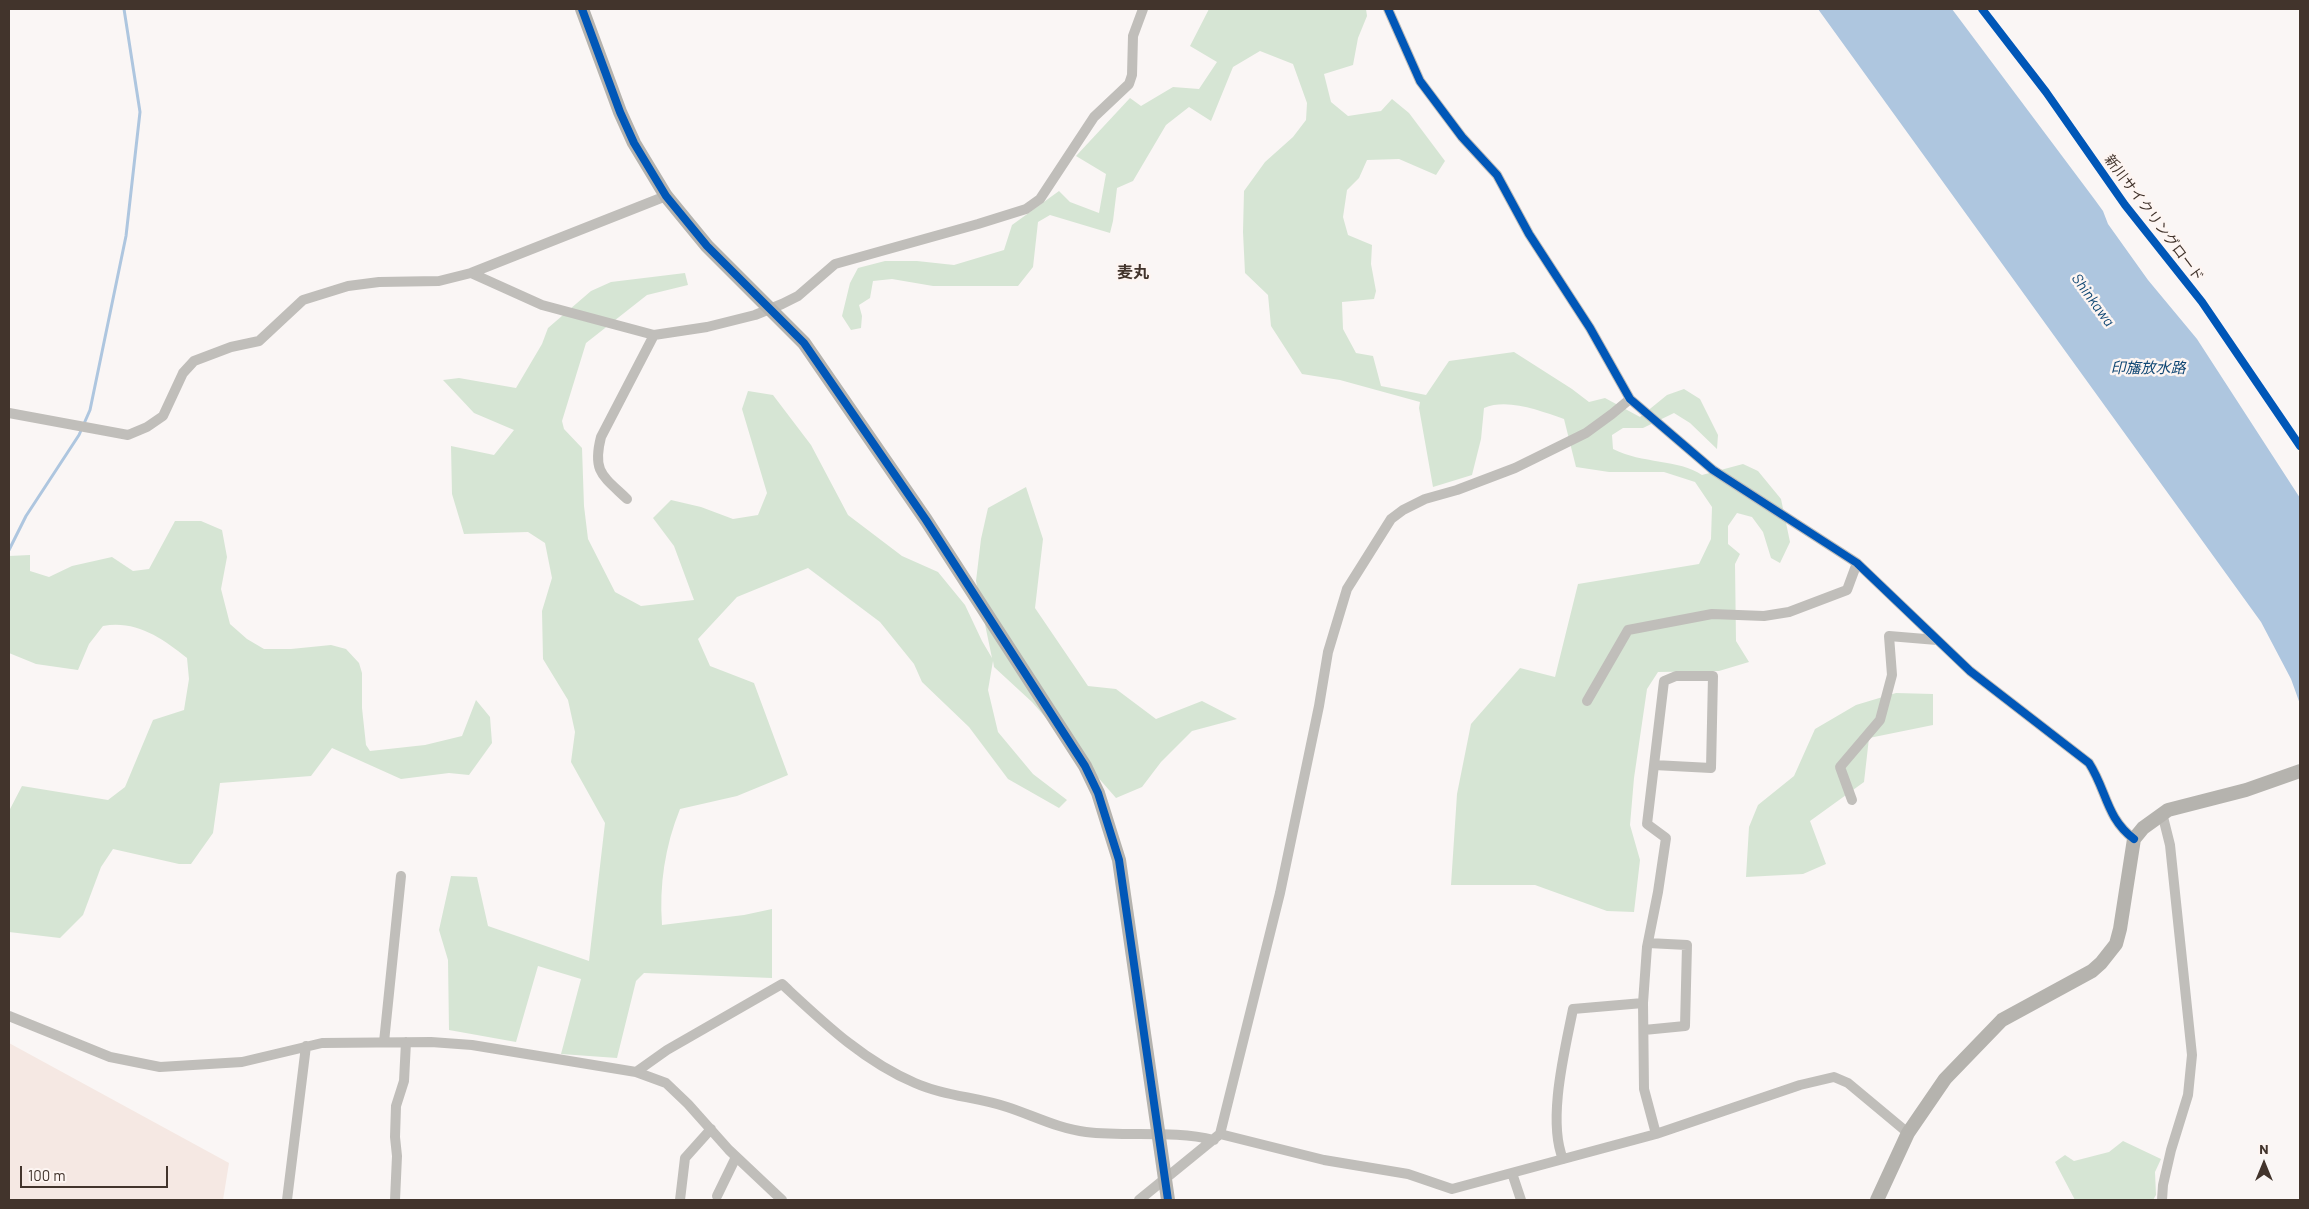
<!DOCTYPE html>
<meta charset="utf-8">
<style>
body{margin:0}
#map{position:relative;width:2309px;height:1209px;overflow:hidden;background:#faf6f5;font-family:Barlow,sans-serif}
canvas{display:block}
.frame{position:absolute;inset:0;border:10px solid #42342c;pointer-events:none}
.north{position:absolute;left:2239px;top:1139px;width:50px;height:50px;-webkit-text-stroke:4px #fdf5f2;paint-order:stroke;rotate:0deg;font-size:14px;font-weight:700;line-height:20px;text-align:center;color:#42342c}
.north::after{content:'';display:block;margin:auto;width:18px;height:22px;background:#42342c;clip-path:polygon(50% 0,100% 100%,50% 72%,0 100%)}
.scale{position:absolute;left:20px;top:1166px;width:148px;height:22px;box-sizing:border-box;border:2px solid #42342c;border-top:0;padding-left:6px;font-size:15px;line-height:18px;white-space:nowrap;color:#42342c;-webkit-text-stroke:4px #fdf5f2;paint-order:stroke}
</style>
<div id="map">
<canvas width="2309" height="1209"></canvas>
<div class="frame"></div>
<div class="north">N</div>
<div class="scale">100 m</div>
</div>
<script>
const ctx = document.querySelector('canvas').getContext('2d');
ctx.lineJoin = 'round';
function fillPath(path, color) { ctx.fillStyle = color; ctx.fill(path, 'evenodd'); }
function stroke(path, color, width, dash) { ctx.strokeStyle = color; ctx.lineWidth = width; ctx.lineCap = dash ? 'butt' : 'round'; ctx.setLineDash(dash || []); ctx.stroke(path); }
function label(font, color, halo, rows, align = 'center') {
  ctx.font = font + ' Barlow,"Noto Sans JP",sans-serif'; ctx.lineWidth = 5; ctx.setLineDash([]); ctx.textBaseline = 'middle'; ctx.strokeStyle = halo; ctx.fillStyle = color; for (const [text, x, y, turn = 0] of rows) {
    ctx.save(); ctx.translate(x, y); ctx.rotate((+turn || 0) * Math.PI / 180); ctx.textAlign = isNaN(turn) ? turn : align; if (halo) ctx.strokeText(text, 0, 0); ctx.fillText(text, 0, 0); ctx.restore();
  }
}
fillPath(new Path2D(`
 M9 1043 229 1163 223 1200H9Z`), '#f5e8e3');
fillPath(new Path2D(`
 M1209 9H1366L1367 16 1358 38 1353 65 1324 74 1331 102 1348 116 1381 111 1392 99 1409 113 1445 161 1436 175 1399 159 1367 160 1359 178 1347 190 1343 217 1348 235 1372 245 1371 264 1376 291 1374 299 1342 302 1343 329 1356 353 1373 356 1381 386 1426 395 1449 361 1514 352 1572 389 1589 402 1605 398 1640 417 1667 395 1684 389 1700 399 1718 435 1717 449 1690 423 1674 413 1643 428H1623L1612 435 1613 449C1642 464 1679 459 1702 475L1743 464 1758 471 1781 499 1790 542 1780 563 1771 558 1763 532 1752 517 1737 513 1728 526V544L1740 554 1735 564 1736 641 1749 662 1719 671 1658 672 1647 689 1634 778 1630 825 1640 860 1634 912 1607 911 1535 885H1451L1457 794 1471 724 1520 668 1555 677 1578 584 1699 564 1711 539 1712 507 1695 482 1664 472H1609L1576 467 1564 419C1540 411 1508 398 1484 408L1481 439 1472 475 1433 487 1419 408 1420 402 1340 380 1302 374 1271 326 1268 295 1245 273 1243 232 1244 191 1265 162 1293 137 1306 120 1307 103 1293 64 1260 51 1233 67 1211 121 1189 107 1166 125 1133 181 1117 188 1113 221 1110 233 1050 215 1038 222 1033 267 1018 286H933L892 279 873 281 870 298 859 305 862 316 861 328 851 330 842 316 850 283 858 268 885 261H917L954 265 1004 250 1012 225 1059 191 1070 202 1099 213 1106 174 1076 156 1130 98 1141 106 1173 87 1199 89 1217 62 1190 46Z
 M685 273 688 285 647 295 586 343 562 421 564 429 582 448 584 506 588 539 615 592 641 606 694 600 674 546 653 518 671 500 701 507 733 519 758 515 767 493 742 409 748 391 773 395 811 445 848 515 902 556 938 572 965 605 982 641 992 658 976 581 981 539 988 508 1026 487 1043 539 1035 608 1088 686 1116 689 1156 719 1202 701 1237 719 1192 731 1161 762 1142 787 1116 798 1032 702 994 667 993 661 988 690 998 732 1033 774 1067 800 1059 808 1008 779 969 727 922 682 914 664 880 622 808 568 737 597 698 639 710 666 754 683 788 775 737 796 680 809C665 846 659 885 662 925L744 915 772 909V978L644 973 636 981 617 1058 561 1054 581 979 538 966 516 1042 449 1030 448 960 439 930 451 876 477 877 488 926 589 961 605 823 571 762 575 732 568 700 543 659 542 611 552 578 545 543 528 532 464 534 452 494 451 446 494 455 514 430 474 413 443 380 459 378 516 388 542 344 548 328 591 291 611 282Z
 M175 521H201L222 530 227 557 221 589 230 624 247 639 264 649H291L331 645 346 649 359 663 362 673V708L366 745 370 751 425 745 462 736 476 700 490 717 492 743 469 775 449 773 401 779 332 748 311 776 220 783 213 833 191 864H179L113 849 101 867 83 915 60 938 9 932V811L22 786 108 800 125 787 153 720 184 710 189 679 187 658C162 638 136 620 103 626L89 644 78 670 36 664 9 653V556L30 555V571L49 577 72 566 112 557 133 571 149 569Z
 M1896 693 1933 694V725L1869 738 1864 782 1810 821 1826 864 1803 874 1746 877 1749 827 1758 805 1794 776 1815 729 1856 705Z
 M2123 1141 2161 1159 2155 1172 2156 1195 2153 1200H2075L2055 1162 2065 1155 2074 1161 2109 1152Z`), '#d6e5d4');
fillPath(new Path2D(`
 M1818 9H1952L2095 200 2103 211 2108 224 2148 280 2197 339 2300 498V704L2291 679 2261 622Z`), '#aec6df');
stroke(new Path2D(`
 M9 550 26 516 79 435 90 410 126 236 140 112 124 9`), '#aec6df', 3);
stroke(new Path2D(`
 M1388 9 1420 81 1462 137 1497 175 1529 234 1590 328 1630 399 1713 470 1857 563 1970 671 2089 763C2107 791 2106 818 2134 839
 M471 273 542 305 654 335 707 327 755 315 782 304 798 296 835 264 978 224 1026 209 1040 199 1094 117 1129 84 1132 75 1133 36 1143 9
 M9 413 128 435 147 427 163 416 183 373 194 361 231 347 259 341 303 300 348 286 379 282 439 281 471 273 666 196
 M627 499C603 476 592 472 601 437L654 335
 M1587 701 1628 630 1712 614 1764 616 1789 612 1847 590 1857 563
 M1654 765 1711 768 1713 676H1676L1664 681 1647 824 1666 838 1658 892 1647 947 1643 1003 1644 1089 1656 1134
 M1852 800 1840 767 1880 720 1892 675 1889 636 1937 640
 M9 1016 110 1057 160 1067 242 1062 322 1043 431 1042 472 1045 636 1072 666 1083 688 1104 729 1150 782 1200
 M1644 1030 1685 1026 1687 945 1648 943
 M384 1042 401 876
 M636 1072 667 1050 782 984C823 1022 863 1061 915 1083 944 1096 977 1097 1007 1107 1032 1115 1059 1129 1086 1132 1129 1137 1172 1130 1214 1140
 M1220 1134 1324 1160 1408 1174 1452 1189 1656 1134 1800 1085 1834 1077 1848 1083 1908 1133
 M1563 1159C1547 1120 1565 1050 1573 1009L1643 1003
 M1512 1173 1521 1200
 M717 1196 736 1157
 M287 1200 306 1046
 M395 1200 397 1156 395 1137 396 1106 404 1081 406 1042
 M680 1200 685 1158 711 1129
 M1139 1200 1220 1134 1280 893 1319 706 1328 652 1347 589 1391 519 1403 510 1425 499 1457 490 1515 468 1586 433 1612 414 1630 399
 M2162 1200 2163 1185 2171 1150 2188 1095 2192 1055 2170 845 2162 813`), '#c0beba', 10);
stroke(new Path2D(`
 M582 9 620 112 634 143 666 196 707 246 804 343 926 520 1085 766 1098 793 1119 860 1168 1200
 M1877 1200 1908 1133 1945 1079 2002 1020 2092 971 2101 963 2116 944 2120 929 2134 839 2143 828 2168 810 2246 790 2300 771`), '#b5b3ae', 14);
stroke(new Path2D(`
 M582 9 620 112 634 143 666 196 707 246 804 343 926 520 1085 766 1098 793 1119 860 1168 1200
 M1388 9 1420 81 1462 137 1497 175 1529 234 1590 328 1630 399 1713 470 1857 563 1970 671 2089 763C2107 791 2106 818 2134 839
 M1982 9 2046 92 2125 205 2202 302 2300 446`), '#0057b8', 8);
label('14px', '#42342c', '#fdf5f2', [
 ["新川サイクリングロード",2154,218,53]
]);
label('italic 15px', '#104774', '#fdf5f2', [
 ["Shinkawa",2093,300,54],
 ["印旛放水路",2148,368]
]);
label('bold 16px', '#42342c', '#fdf5f2', [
 ["麦丸",1133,273]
]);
</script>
